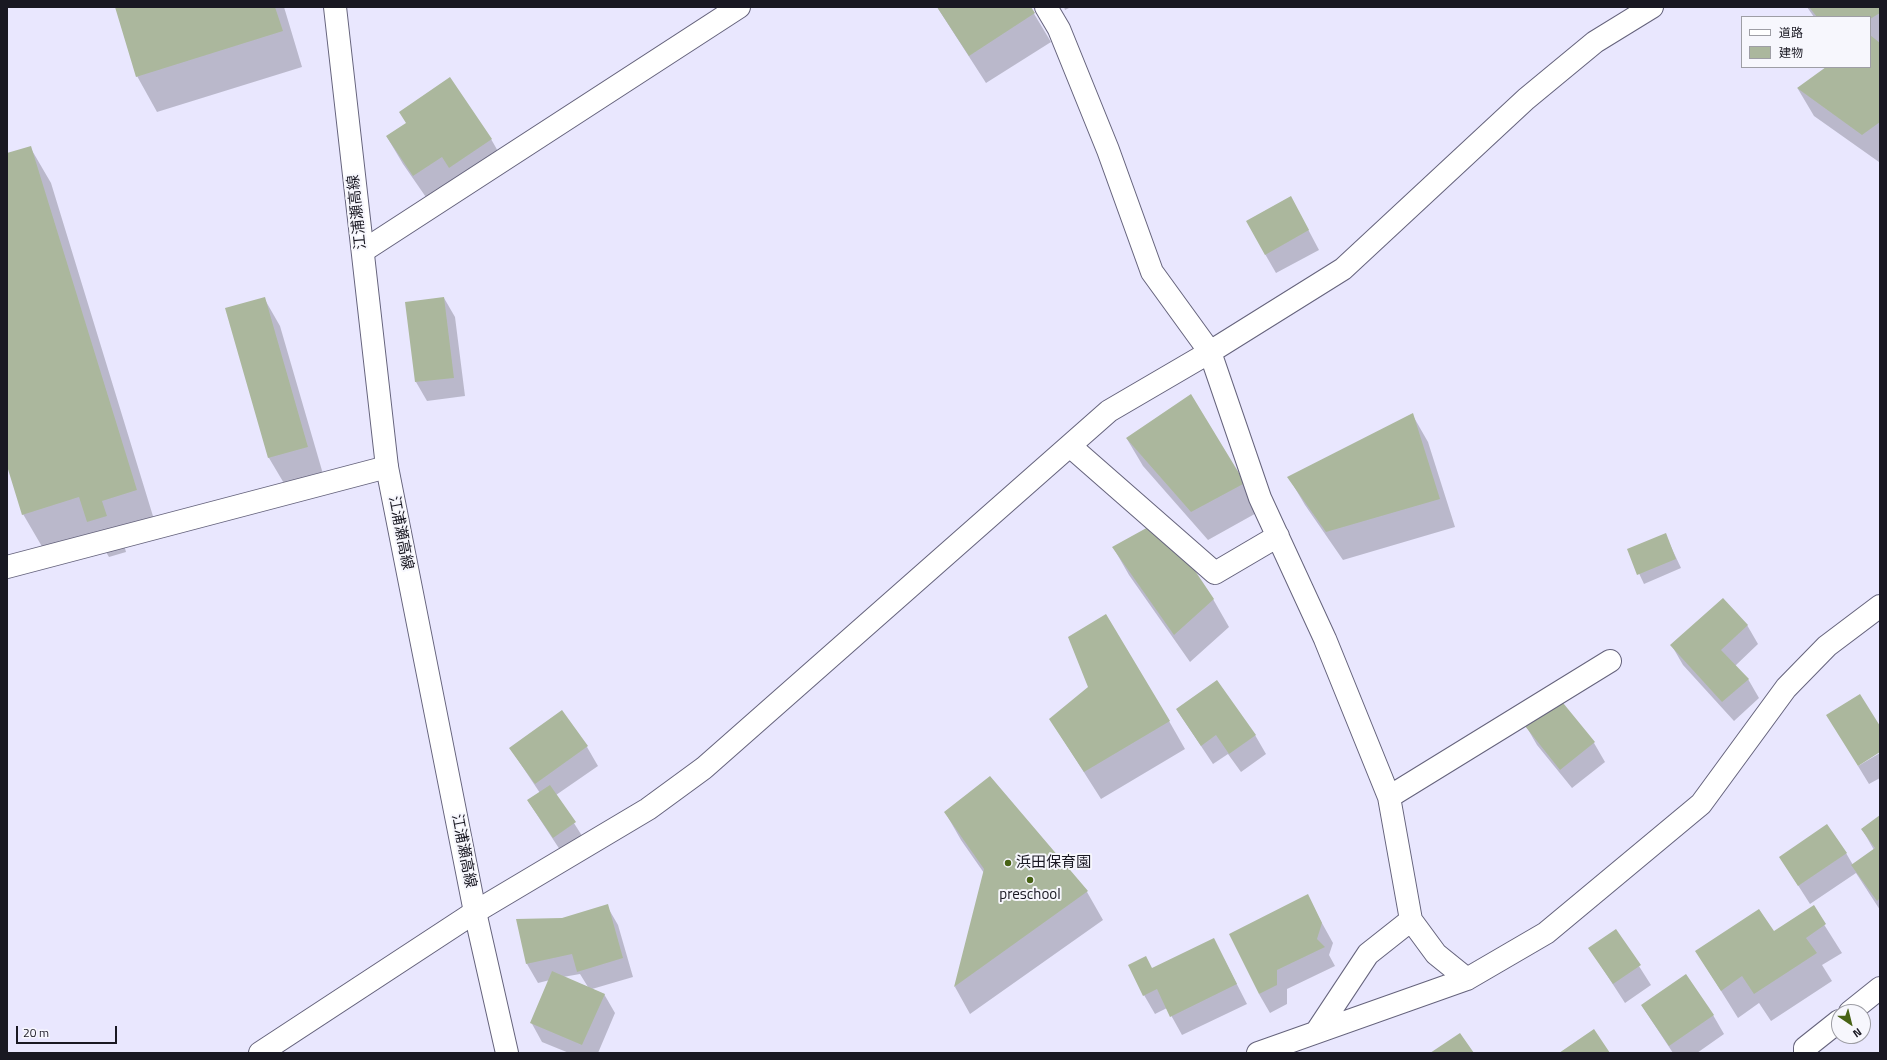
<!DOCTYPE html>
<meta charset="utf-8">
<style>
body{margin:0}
#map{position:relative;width:1887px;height:1060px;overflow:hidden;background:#e9e7fe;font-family:"Titillium Web","Noto Sans JP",sans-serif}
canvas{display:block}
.frame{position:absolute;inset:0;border:8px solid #191822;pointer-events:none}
.legend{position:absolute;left:1741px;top:16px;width:130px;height:52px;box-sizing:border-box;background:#f7f7fd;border:1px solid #9e9ea5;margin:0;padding:5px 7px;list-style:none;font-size:12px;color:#191822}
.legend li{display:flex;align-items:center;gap:8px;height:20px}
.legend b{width:20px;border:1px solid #9e9ea5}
.north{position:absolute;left:1831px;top:1004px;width:40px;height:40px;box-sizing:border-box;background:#f7f7fd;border:1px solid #9e9ea5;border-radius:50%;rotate:145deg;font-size:11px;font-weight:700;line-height:16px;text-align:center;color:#191822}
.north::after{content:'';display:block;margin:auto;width:14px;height:18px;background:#486315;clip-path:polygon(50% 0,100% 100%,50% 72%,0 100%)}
.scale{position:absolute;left:16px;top:1026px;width:101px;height:18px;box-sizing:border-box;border:2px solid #191822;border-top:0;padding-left:5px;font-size:12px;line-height:14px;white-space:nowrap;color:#191822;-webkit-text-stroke:3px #f7f7fd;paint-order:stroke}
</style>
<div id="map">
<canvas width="1887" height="1060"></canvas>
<div class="frame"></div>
<ul class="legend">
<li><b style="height:5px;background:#fff"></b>道路</li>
<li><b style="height:11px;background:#abb79d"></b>建物</li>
</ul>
<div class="north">N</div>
<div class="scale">20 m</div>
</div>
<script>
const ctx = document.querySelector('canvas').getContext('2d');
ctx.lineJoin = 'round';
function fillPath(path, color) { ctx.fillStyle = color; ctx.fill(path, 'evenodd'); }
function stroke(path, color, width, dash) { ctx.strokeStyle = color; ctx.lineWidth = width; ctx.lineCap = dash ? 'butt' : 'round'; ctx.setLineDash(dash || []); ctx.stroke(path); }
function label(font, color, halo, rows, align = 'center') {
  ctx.font = font + ' "Titillium Web","Noto Sans JP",sans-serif'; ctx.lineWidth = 4; ctx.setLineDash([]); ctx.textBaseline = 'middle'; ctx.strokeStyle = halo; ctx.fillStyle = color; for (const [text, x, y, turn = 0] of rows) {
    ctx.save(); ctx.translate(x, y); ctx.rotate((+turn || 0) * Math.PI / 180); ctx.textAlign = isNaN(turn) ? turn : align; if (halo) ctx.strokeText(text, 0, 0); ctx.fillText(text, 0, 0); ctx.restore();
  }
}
fillPath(new Path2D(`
 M116 7H284L302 67 157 112 137 76Z
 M937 7H1030L1051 42 986 83Z
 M1064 7H1071L1065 10Z
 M1807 7H1880V161L1879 162 1814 116 1798 89 1827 67H1870V17H1814Z
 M387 137 491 139 507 167 430 203 403 164Z
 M30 147 51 183 156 526 122 537 126 552 109 557 95 534 44 550 23 514 7 462V154Z
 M1301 216 1319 250 1276 273 1265 254Z
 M264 298 280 326 323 474 285 485 269 458Z
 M444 298 455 317 465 396 427 401 416 382 406 303Z
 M1412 414 1428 442 1455 527 1343 560 1305 505 1289 478Z
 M1127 439 1244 484 1260 511 1208 540 1143 466Z
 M1665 534 1681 568 1644 584 1628 550Z
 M1113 547 1213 599 1229 627 1190 662 1129 575Z
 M1747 625 1758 644 1735 666 1748 679 1759 698 1734 721 1683 665 1672 646Z
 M1089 687 1169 721 1185 749 1101 799 1050 719Z
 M1559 699 1594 743 1605 762 1572 788 1537 745 1526 726Z
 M1177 710 1255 735 1266 754 1241 772 1228 754 1213 764Z
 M587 747 598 766 556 795 586 842 564 856 528 801 540 793 510 748Z
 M1880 753V778L1869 784 1858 766Z
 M990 777 1087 892 1103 920 970 1014 955 987 984 873 961 840 945 812Z
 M1880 816V910L1856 873 1810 904 1780 857 1846 853 1853 865 1874 850 1862 829Z
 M1307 896 1333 943 1329 955 1335 966 1287 989V1004L1270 1013 1259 994Z
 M607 906 618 925 633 977 592 989 604 994 615 1013 598 1053H569L542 1042 531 1022 550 980 538 983 527 964 517 920 562 919ZM580 974 588 987 563 977Z
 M1813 907 1842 953 1822 965 1832 981 1771 1021 1759 1003 1738 1018 1696 951 1774 933Z
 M1616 930 1651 985 1625 1003 1590 949Z
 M1224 959 1247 1004 1182 1035 1167 1008 1155 1014 1144 995 1152 969Z
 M1642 1006 1713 1015 1724 1034 1697 1053H1673Z`), '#0003');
fillPath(new Path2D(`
 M115 7H275L283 31 136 77Z
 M937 7H1031L1035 13 969 56Z
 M1809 7H1880V13L1870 19V17H1817Z
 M1870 35 1880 43V122L1862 135 1797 88 1826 67H1870Z
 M450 77 492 139 449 168 442 157 413 176 386 136 406 123 399 112Z
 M31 146 137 490 102 501 107 516 87 522 79 497 22 515 7 466V153Z
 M1291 196 1309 230 1265 255 1246 221Z
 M265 297 308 447 268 458 225 308Z
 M444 297 454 378 415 382 405 302Z
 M1191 394 1245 483 1191 512 1126 438Z
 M1413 413 1440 499 1326 532 1287 477Z
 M1161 520 1214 599 1174 635 1112 547Z
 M1666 533 1676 559 1637 575 1627 549Z
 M1723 598 1748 625 1721 650 1749 679 1722 702 1670 645Z
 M1106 614 1170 721 1084 772 1049 719 1088 687 1068 637Z
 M1217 680 1256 735 1229 754 1216 735 1201 746 1176 709Z
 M1860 694 1880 726V752L1858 766 1826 715Z
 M1559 698 1595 742 1560 770 1525 726Z
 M562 710 588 746 535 784 509 748Z
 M990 776 1088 891 954 987 984 869 944 812Z
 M550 785 576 822 553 838 527 800Z
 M1880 815V898L1877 901 1851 865 1875 848 1861 829Z
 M1827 824 1847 853 1798 886 1779 857Z
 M1308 894 1322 923 1317 939 1325 947 1277 970V985L1259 994 1229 934Z
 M608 904 623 958 577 972 572 954 526 964 516 919 562 918Z
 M1814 905 1826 924 1806 938 1817 953 1754 994 1742 976 1721 991 1695 951 1759 909 1774 931Z
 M1616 929 1641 965 1613 984 1588 948Z
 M1214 938 1237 984 1170 1017 1157 989 1143 996 1128 965 1146 956 1152 968Z
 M552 971 605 994 582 1045 530 1023Z
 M1686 974 1714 1015 1669 1046 1641 1005Z
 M1594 1029 1610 1053H1559Z
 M1460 1033 1474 1053H1430Z`), '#abb79d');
const street = new Path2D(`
 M1046 7 1059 29 1108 150 1152 272 1210 352 1260 498 1325 639 1389 797 1411 920 1436 954 1467 979
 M363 251 739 7
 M1070 446 1215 573 1278 536
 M7 567 387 467
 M1389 797 1610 661
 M1850 1012 1880 988
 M1317 1031 1368 954 1411 920
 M260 1053 475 912 648 809 704 768 1109 411 1210 352 1343 269 1526 99 1595 42 1652 7
 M1258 1053 1467 979 1546 933 1701 804 1786 688 1827 646 1880 606
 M1805 1053V1048L1839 1021`);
const secondary = new Path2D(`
 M335 7 387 467 475 912 507 1053`);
stroke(street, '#65637c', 24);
stroke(secondary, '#65637c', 24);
stroke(street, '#fff', 22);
stroke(secondary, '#fff', 22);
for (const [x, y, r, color] of [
 [1008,863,4,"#486315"],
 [1030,880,4,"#486315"]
]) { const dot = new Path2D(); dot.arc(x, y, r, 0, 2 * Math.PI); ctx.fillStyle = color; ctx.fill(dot); stroke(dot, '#f7f7fd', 1.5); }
label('15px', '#191822', '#f7f7fd', [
 ["江浦瀬高線",358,212,-96],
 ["江浦瀬高線",400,533,79],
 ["江浦瀬高線",463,851,79]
]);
label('15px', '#191822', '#f7f7fd', [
 ["浜田保育園",1016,863],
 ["preschool",1030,895,"center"]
], 'left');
</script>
